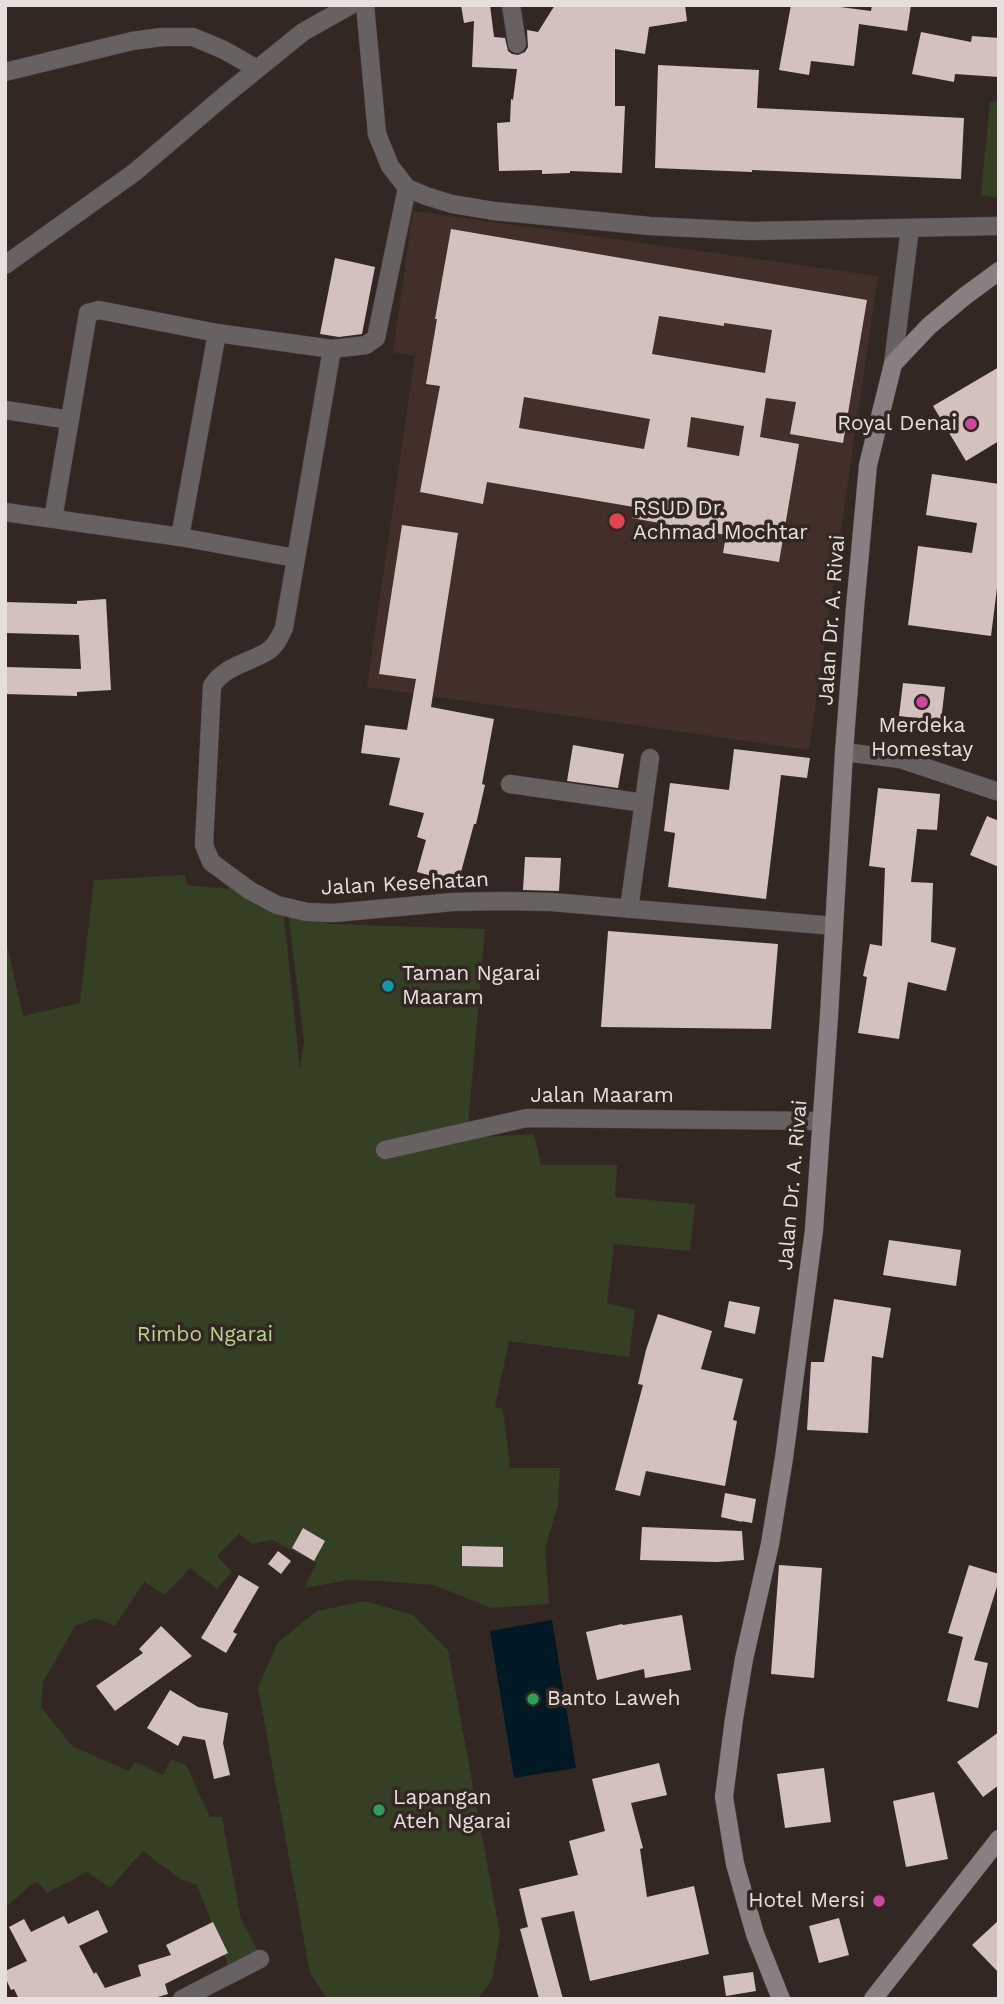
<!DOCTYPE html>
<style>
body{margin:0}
#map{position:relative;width:1004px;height:2004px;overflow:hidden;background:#332723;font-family:"Work Sans",sans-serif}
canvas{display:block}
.frame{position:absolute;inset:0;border:7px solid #e7dfdc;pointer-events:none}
</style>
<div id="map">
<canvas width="1004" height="2004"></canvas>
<div class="frame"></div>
</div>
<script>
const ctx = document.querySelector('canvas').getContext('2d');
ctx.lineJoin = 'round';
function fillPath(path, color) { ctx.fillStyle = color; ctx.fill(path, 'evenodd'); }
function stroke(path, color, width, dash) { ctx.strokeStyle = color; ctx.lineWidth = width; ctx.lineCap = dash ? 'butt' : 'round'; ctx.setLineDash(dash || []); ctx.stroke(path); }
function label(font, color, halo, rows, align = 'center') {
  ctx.font = font + ' "Work Sans",sans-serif'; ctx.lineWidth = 7; ctx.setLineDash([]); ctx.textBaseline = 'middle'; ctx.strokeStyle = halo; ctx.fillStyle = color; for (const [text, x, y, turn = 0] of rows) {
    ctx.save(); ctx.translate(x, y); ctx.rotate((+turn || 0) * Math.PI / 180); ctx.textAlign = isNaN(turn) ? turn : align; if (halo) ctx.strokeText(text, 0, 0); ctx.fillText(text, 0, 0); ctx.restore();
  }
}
fillPath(new Path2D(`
 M413 211 878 276 809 750 367 687 415 356 393 352Z`), '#422f29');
fillPath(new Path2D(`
 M999 101V198L981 195 990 102Z
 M230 871 283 908 300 1069 304 1042 288 912 329 924 485 929 467 1138 534 1134 541 1165H617L615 1197 695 1204 690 1251 614 1244 607 1303 635 1310 629 1357 509 1341 495 1407 503 1409 510 1468H560L558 1505 545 1548 549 1604 491 1608 434 1585 381 1581 349 1580 304 1588 317 1563 272 1540 252 1544 239 1534 217 1556 232 1572 217 1589 190 1568 165 1595 144 1582 115 1626 96 1618 75 1626 43 1682 41 1707 72 1746 129 1771 135 1762 163 1775 171 1759 186 1765 210 1817H222L241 1919 262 1959 231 1973 197 1885 180 1879 143 1851 110 1888 87 1872 47 1893 37 1882 33 1883 5 1908V936L23 1016 80 1003 94 880 185 875 187 885 229 889Z
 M365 1601 413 1615 448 1650 500 1934 492 1980 478 1999H327L310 1973 258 1687 278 1642 317 1611Z`), '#343f23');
fillPath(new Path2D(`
 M552 1620 576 1768 514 1778 490 1631Z`), '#001924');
fillPath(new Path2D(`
 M461 5H490L494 37 505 38 508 51 512 54 518 55 525 52 528 47 527 30 538 32 555 5H685L687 21 649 27 645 54 615 49V106H625L622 173 570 171V173L542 174V170L499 171 497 123 510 122 511 99 513 100 517 69 472 67 474 21 464 23Z
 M791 5H825L871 11 872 5H911L907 31 859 24 854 66 811 61 809 75 779 70Z
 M921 32 971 42 972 36 999 38V77L955 74 954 82 912 74Z
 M658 65 759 70 757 108 964 118 961 179 752 170V172L655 168Z
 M451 229 867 300 843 443 790 434 796 402 766 398 760 437 799 444 779 562 723 553 726 535 632 518 634 507 487 482 483 504 420 492 440 386 426 384 437 319H435ZM659 316 724 326V323L772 330 765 373 652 354ZM524 397 650 419 644 449 519 428ZM691 417 744 426 739 456 687 447Z
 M335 258 375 267 362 334 339 337 320 334Z
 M999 367V441L966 461 933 406Z
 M932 474 999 484V588H997L991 636 908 625 918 546 972 553 977 523 926 515Z
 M402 525 458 533 431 707 494 719 482 784 485 785 476 824H474L458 883 417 872 426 840 417 837 424 813 389 805 400 758 361 753 365 725 407 730 416 679 379 674Z
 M106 599 111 690 77 692V696L5 694V667L81 669 79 635 5 633V602L77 604V601Z
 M903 683 945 687 941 721 899 716Z
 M573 745 624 754 618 788 567 781Z
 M734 749 810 758 807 778 781 775 766 899 668 887 675 833 664 831 670 783 729 790Z
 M878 788 940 794 937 830 917 829 911 882 933 883 931 942 956 948 946 991 908 982 899 1039 858 1033 867 977 863 976 870 944 882 946 885 868 869 866Z
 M987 816 999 821V867L970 855Z
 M525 857 561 858 559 891 523 890Z
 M608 931 778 944 771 1029 601 1027Z
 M889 1240 961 1250 956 1286 883 1275Z
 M834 1299 891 1308 883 1358 872 1356 868 1433 807 1430 811 1362H824Z
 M729 1301 760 1307 755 1334 724 1327Z
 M658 1314 712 1331 701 1369 743 1379 733 1420 737 1421 725 1486 646 1471 640 1496 615 1490 643 1385 638 1384 646 1350Z
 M725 1493 756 1499 752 1523 741 1521 742 1522 721 1517Z
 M642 1527 742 1531 744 1560 717 1562 640 1560Z
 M303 1528 325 1541 314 1561 292 1548Z
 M462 1546 503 1547V1567L462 1566Z
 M278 1551 291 1561 281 1574 268 1564Z
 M779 1565 822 1568 814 1678 771 1674Z
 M969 1565 999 1574V1580L974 1660 988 1663 978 1708 947 1701 963 1637 948 1633Z
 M239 1575 259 1587 233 1632 237 1634 226 1653 201 1638Z
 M682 1615 691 1670 645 1678 644 1669 597 1680 586 1632 622 1624 623 1625Z
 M161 1626 192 1656 115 1711 96 1686 143 1653 139 1649Z
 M170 1690 198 1707 228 1713 223 1743 230 1775 214 1779 205 1740 183 1736 178 1746 147 1728Z
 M999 1732V1785L983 1797 957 1762Z
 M659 1763 667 1795 631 1803 643 1848 640 1849 647 1897 694 1886 709 1954 590 1981 574 1911 541 1918 563 1999H539L520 1929 528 1927 519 1889 578 1875 569 1841 605 1831 592 1779Z
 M824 1768 831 1822 785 1828 777 1774Z
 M934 1792 948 1859 906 1867 893 1801Z
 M98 1910 108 1932 79 1946 94 1974 96 1972 105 1988 141 1976 138 1965 171 1955 166 1945 213 1922 228 1953 165 1984 168 1994 151 1999H19L14 1989 11 1990 5 1977V1971L27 1961 9 1927 24 1919 31 1932 64 1916 68 1924Z
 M839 1918 849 1955 819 1963 809 1926Z
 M999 1920V1973L972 1945Z
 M753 1972 756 1991 726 1996 723 1976Z`), '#d2c1bf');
const minor = new Path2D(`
 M511 5 517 44
 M5 72 132 41 162 37H193L224 50 257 69
 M5 265 135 172 224 96 303 32 351 5
 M332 349 284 628C280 636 277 645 268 651 249 663 224 666 212 686L204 845 211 862 249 890 277 905 307 912 334 913 453 902 503 901 551 902 834 926
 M5 410 70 420
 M5 512 180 537 295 558
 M53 519 88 313 99 310 217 333 332 349 366 345 376 338 407 188
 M180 537 217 333
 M510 784 644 803
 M629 909 650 758
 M385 1150 527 1118 822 1121
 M182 1999 260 1959`);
const tertiary = new Path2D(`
 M365 5 377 134 390 166 407 188 426 196 452 204 494 211 650 226 751 231 999 226
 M893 364 910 228
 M844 752 900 759 999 792`);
const secondary = new Path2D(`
 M781 1999 755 1934 735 1864 724 1797 734 1719 744 1659 770 1544 784 1458 814 1230 829 1016 844 752 855 608 868 465 893 364 929 326 965 296 999 271
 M873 1999 999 1839`);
stroke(minor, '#504441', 19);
stroke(tertiary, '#504441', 19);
stroke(secondary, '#504441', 19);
stroke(minor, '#676162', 18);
stroke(tertiary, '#676162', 18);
stroke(secondary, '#897f82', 18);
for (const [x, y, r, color] of [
 [971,424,7,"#d1479c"],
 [617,521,9,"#e0444e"],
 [922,702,7,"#d1479c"],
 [388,986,7,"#0f9aa8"],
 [533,1699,7,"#2e9e5b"],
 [379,1810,7,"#2e9e5b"],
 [879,1901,7,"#d1479c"]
]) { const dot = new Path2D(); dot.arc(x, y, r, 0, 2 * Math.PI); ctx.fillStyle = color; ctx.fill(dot); stroke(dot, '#332723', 2.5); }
label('21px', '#e7dfdc', '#332723', [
 ["Royal Denai",957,424,"right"],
 ["RSUD Dr.",633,509],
 ["Achmad Mochtar",633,533],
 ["Merdeka",922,726,"center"],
 ["Homestay",922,750,"center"],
 ["Taman Ngarai",402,974],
 ["Maaram",402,998],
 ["Banto Laweh",547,1699],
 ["Lapangan",393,1798],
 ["Ateh Ngarai",393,1822],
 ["Hotel Mersi",865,1901,"right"]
], 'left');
label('21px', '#e7dfdc', '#332723', [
 ["Jalan Dr. A. Rivai",832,620,-86],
 ["Jalan Kesehatan",405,884,-3],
 ["Jalan Maaram",602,1096],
 ["Jalan Dr. A. Rivai",793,1185,-85]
]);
label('21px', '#b8d48c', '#332723', [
 ["Rimbo Ngarai",205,1335]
]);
</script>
